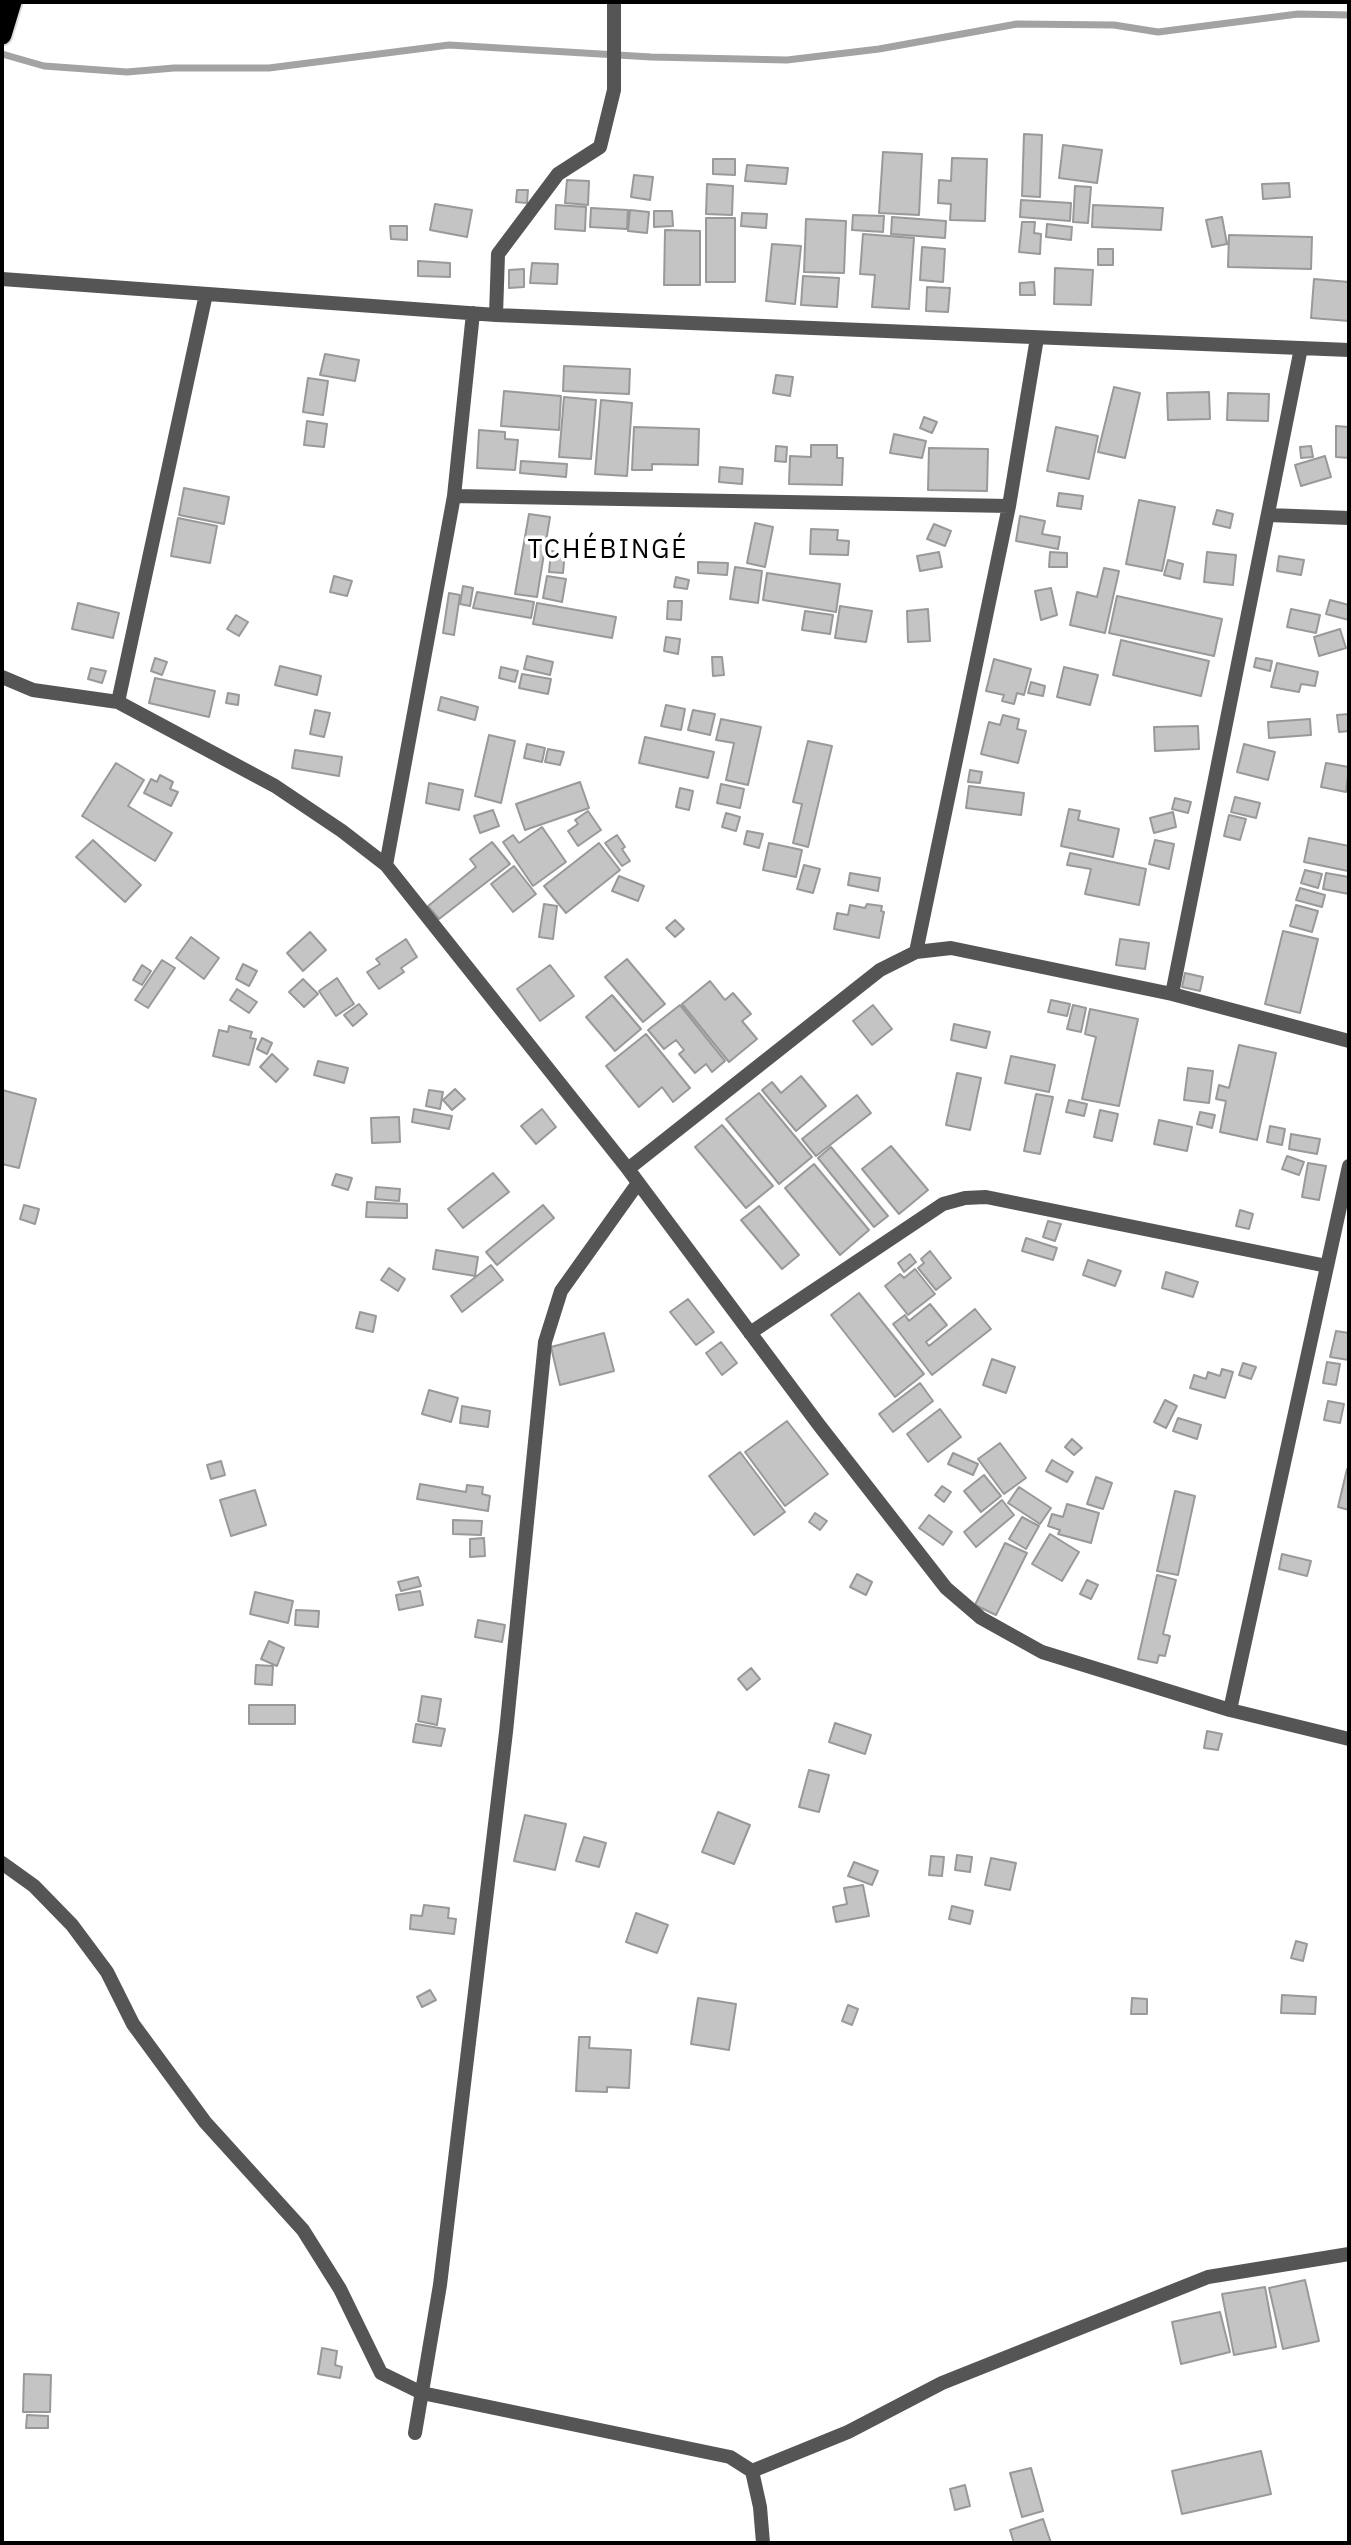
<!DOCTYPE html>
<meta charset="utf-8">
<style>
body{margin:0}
#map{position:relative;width:1351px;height:2545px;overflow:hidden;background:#fff;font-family:"IBM Plex Sans",sans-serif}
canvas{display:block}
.frame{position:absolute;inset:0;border:4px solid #000;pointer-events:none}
</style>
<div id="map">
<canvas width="1351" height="2545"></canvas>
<div class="frame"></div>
</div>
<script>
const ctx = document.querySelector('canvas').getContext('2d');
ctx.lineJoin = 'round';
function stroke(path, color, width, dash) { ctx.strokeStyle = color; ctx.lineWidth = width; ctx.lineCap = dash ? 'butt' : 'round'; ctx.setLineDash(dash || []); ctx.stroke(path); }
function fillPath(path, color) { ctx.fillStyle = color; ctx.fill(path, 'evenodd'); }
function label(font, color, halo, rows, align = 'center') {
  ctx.font = font + ' "IBM Plex Sans",sans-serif'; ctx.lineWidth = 7; ctx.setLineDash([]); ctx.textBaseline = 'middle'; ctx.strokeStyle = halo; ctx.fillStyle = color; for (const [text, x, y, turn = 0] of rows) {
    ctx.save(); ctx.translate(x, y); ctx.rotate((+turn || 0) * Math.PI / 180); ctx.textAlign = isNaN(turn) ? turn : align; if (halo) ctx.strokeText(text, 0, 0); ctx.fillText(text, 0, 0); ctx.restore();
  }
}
stroke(new Path2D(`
 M2 54 44 66 127 72 174 68H269L449 45 651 57 787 60 879 49 1017 24 1114 25 1158 32 1298 14 1349 15`), '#a3a3a3', 7);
const building = new Path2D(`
 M1024 134 1042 135 1040 197 1022 196Z
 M1063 145 1102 150 1097 183 1059 178Z
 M883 152 922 154 919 215 879 213Z
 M952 158 987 159 985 221 950 220 951 204 938 203 939 180 951 181Z
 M713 159H735V175L713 174Z
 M747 165 788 168 786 184 745 181Z
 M634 175 653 177 650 200 631 197Z
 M567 180 589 181 588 205 565 203Z
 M1289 183 1290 197 1263 199 1262 184Z
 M707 184 733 186 732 215 706 214Z
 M1075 186 1091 187 1088 223 1073 222Z
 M517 190H528L527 203 516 202Z
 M1021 200 1071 203 1070 221 1020 217Z
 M435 204 472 210 467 237 430 230Z
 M556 205 586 207 585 231 555 229Z
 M1093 205 1163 208 1161 230 1092 227Z
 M591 208 628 210 627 229 590 227Z
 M630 210 649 212 647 233 628 231Z
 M654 211H672L673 226 654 227Z
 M742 213 767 214 766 228 741 226Z
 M853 215 884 216 883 232 852 230Z
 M892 217 946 221 945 238 891 234Z
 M1222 217 1227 244 1212 247 1206 220Z
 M706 218H735V282H706Z
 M806 219 846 221 844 273 804 272Z
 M1022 222H1035L1034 233 1041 234 1040 254 1019 252Z
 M1047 224 1072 227 1071 240 1046 237Z
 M390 226H407V240L391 239Z
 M665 230 700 231V285H664Z
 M863 234 914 238 909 309 872 307 875 275 860 274Z
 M1229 235 1312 237 1311 269 1228 267Z
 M772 244 801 246 795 304 766 301Z
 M922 247 945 249 943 282 920 280Z
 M1098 249H1113V265H1098Z
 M418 261 450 263V277L418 276Z
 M532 263 558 264 557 284 530 283Z
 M1055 268 1093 270 1091 305 1054 304Z
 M524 269V287L509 288V270Z
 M803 276 839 278 837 307 801 305Z
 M1314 279 1349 282V321L1311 318Z
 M1034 282 1035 295H1020V283Z
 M927 287 950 288 948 312 926 311Z
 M325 354 359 360 355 381 320 375Z
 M564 366 630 369 629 394 563 391Z
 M776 375 793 377 790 396 773 393Z
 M308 378 328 381 323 415 303 412Z
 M1114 387 1140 393 1125 458 1098 452Z
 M504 391 561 396 559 430 501 426Z
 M1209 392 1210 419 1168 420 1167 393Z
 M1228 393 1269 394 1268 421 1227 420Z
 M564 397 596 400 591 459 559 457Z
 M601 400 632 403 627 476 595 474Z
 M924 417 937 422 932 433 920 428Z
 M307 421 327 424 324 447 304 445Z
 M1336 426 1349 427V458L1336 457Z
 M634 427 699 429 698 465 652 464V470H632Z
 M1056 427 1098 436 1089 479 1047 471Z
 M479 430 505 432V439L518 440 515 470 477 468Z
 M894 434 926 441 922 458 890 453Z
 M811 445H837V458H843L842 485 789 484 790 456 811 457Z
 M776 446 787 447 786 462 775 461Z
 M1311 446 1313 457 1301 458 1300 447Z
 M929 448 988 449 987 491 928 490Z
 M1325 456 1331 477 1301 486 1295 465Z
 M521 461 567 464 566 477 520 473Z
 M720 467 743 469 742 484 719 482Z
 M184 488 229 497 224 524 179 515Z
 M1059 493 1083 496 1081 509 1057 506Z
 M1139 500 1175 507 1162 571 1126 564Z
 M1217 510 1233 514 1230 528 1213 524Z
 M529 514 550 517 537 597 515 594Z
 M1020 516 1045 521 1042 534 1060 537 1058 549 1016 541Z
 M178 518 217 526 210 563 171 556Z
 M755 523 773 527 765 567 747 563Z
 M934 524 951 531 945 546 927 539Z
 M811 529 838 530 837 540 849 541 848 555 810 554Z
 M551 551 565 552 563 573 549 572Z
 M939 552 942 567 920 571 917 556Z
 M1050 552 1067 553V567H1049Z
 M1207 552 1236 555 1233 585 1204 582Z
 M1279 556 1304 560 1301 575 1277 571Z
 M1168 560 1183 564 1180 579 1164 575Z
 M698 562 728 563 727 575 698 573Z
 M735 567 762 571 758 603 730 599Z
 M1104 568 1119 571 1105 633 1070 625 1077 592 1097 597Z
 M767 573 840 584 836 612 763 600Z
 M334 576 352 581 347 596 330 592Z
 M547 576 566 579 562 602 543 598Z
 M676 577 689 580 687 589 674 587Z
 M463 586 473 588 470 606 460 604Z
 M1051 588 1057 615 1041 620 1035 591Z
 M477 592 534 602 531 618 473 608Z
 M449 593 460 595 454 635 443 633Z
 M1117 596 1222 619 1214 656 1109 633Z
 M1330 600 1349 605V620L1326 614Z
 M668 601H682L681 620 667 619Z
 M78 603 119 613 113 638 72 629Z
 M537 603 616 617 612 638 533 624Z
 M840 606 872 611 866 642 835 638Z
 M928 609 930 641 908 642 907 611Z
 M1291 609 1320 615 1316 633 1287 627Z
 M805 611 833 615 830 634 802 630Z
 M236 615 248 622 239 636 227 629Z
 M1340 629 1346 648 1319 656 1314 637Z
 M666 637 680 639 678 654 664 651Z
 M1121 640 1209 661 1201 696 1113 675Z
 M527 656 553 662 550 675 524 669Z
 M712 657H722L724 675 713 676Z
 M155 658 167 662 162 675 151 671Z
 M1256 658 1272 661 1270 671 1254 667Z
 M994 659 1031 669 1024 695 1017 693 1014 704 1002 701 1004 695 986 691Z
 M1277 663 1318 672 1315 686 1301 684 1299 692 1271 687Z
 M280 666 321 676 317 695 275 685Z
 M501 667 518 671 515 682 499 678Z
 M1064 667 1098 675 1090 705 1057 697Z
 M91 668 106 671 102 683 88 679Z
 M522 674 551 679 548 694 519 688Z
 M155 678 215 691 209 717 149 703Z
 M1031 682 1045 686 1043 696 1028 693Z
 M228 693 239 695 238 705 226 703Z
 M441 697 478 707 475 720 438 710Z
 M666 705 685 709 681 730 661 726Z
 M315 710 330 713 324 737 310 734Z
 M693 710 715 714 710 735 688 730Z
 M1349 714V731L1339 732 1337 715Z
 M1003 715 1019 719 1017 729 1026 731 1018 763 981 754 989 722 1000 725Z
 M721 719 761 727 748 785 726 780 734 743 716 740Z
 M1310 719 1311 735 1269 738 1268 722Z
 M1198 726 1199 749 1155 751 1154 727Z
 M489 735 515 741 501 803 475 796Z
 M645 737 714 752 708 778 639 763Z
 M808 741 832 746 808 847 793 843 802 804 793 802Z
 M527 744 545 748 542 762 524 758Z
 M1244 744 1275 752 1268 780 1237 772Z
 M548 749 564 752 560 765 545 762Z
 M295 750 342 757 339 776 292 768Z
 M116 763 144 780 128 806 172 833 155 861 82 816Z
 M1326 763 1349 767 1346 792 1321 787Z
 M970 770 982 772 980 783 968 782Z
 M160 775 173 782 170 789 178 792 171 806 144 793 151 779 157 782Z
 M580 782 589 808 525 830 516 804Z
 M429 783 463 790 459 810 426 803Z
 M721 784 744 789 740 808 717 803Z
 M969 786 1024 793 1021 815 966 808Z
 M680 788 693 791 689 810 676 807Z
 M1235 797 1260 803 1256 818 1231 812Z
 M1175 798 1191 802 1188 813 1172 809Z
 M1069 809 1080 811 1078 820 1119 829 1113 857 1061 846Z
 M493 810 499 826 480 833 474 816Z
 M588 811 601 830 578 846 568 831 578 824 575 820Z
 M1173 812 1176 827 1154 833 1150 818Z
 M726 813 740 817 736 831 722 827Z
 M1229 815 1246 819 1240 840 1224 836Z
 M542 827 566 862 533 886 503 842 513 835 519 843Z
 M747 831 763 834 759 848 744 844Z
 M617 835 625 847 622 849 630 861 622 866 605 843Z
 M1309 838 1349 846 1348 871 1304 862Z
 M93 840 141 885 125 902 76 857Z
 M1155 840 1174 844 1169 869 1149 864Z
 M492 842 510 864 439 919 428 906 476 867 470 859Z
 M599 843 620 870 566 913 544 886Z
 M769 843 802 850 796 877 763 870Z
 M1070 853 1146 869 1139 905 1085 894 1091 869 1067 865Z
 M804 865 820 869 813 893 797 889Z
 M514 866 536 894 513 912 491 884Z
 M1305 870 1322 874 1318 888 1301 883Z
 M850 873 880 878 878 891 848 885Z
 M1326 873 1349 877V894L1323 889Z
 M619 876 644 886 638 901 612 891Z
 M1300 888 1325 895 1322 907 1296 900Z
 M544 904 557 906 553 939 539 937Z
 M867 904 882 906 881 911 884 912 879 938 834 929 837 913 848 915 850 905 865 908Z
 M1296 905 1318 911 1312 932 1290 926Z
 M675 920 684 929 675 937 666 928Z
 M1283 931 1318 939 1300 1013 1265 1004Z
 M310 932 326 950 303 971 287 953Z
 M191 937 219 958 204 979 176 958Z
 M406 939 417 957 401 968 404 972 379 989 367 972 380 964 376 959Z
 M1120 939 1149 943 1145 969 1116 965Z
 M627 959 665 1004 643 1022 605 977Z
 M162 960 175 968 148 1008 135 1000Z
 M243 964 257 971 249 986 236 979Z
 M142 965 151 971 142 985 133 980Z
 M550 965 574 996 540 1021 517 989Z
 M1185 973 1203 977 1200 991 1182 987Z
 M337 978 354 1004 336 1016 319 991Z
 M303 979 318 994 304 1007 289 992Z
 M710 981 725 1000 733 993 751 1014 742 1021 757 1039 729 1062 682 1004Z
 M237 989 257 1002 249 1013 230 1000Z
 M612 995 641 1029 615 1051 586 1017Z
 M1051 1000 1070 1004 1067 1016 1048 1012Z
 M359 1004 367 1014 353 1026 344 1015Z
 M680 1005 725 1061 712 1072 706 1064 695 1073 679 1054 684 1050 676 1040 664 1049 648 1030Z
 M873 1005 892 1029 872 1045 853 1021Z
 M1073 1005 1086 1008 1081 1032 1067 1029Z
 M1090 1009 1138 1019 1119 1106 1082 1099 1096 1037 1085 1034Z
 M954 1024 990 1032 986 1048 951 1040Z
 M229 1026 252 1032 250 1038 256 1039 249 1065 213 1056 219 1030 228 1032Z
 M646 1034 690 1088 673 1102 662 1087 639 1107 606 1066Z
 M262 1038 272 1043 267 1054 257 1049Z
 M1239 1045 1276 1053 1257 1140 1220 1132 1226 1101 1216 1099 1219 1085 1229 1088Z
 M272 1054 288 1069 276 1082 260 1067Z
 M1011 1056 1055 1065 1049 1092 1005 1083Z
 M318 1061 348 1068 344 1083 314 1075Z
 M1188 1068 1213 1071 1209 1103 1184 1100Z
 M957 1073 981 1078 970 1130 946 1125Z
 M801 1076 826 1106 796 1131 762 1090 772 1082 781 1093Z
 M455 1089 465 1099 452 1110 443 1100Z
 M2 1090 36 1099 19 1168 2 1164Z
 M429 1090 443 1092 440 1109 426 1106Z
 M759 1093 812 1157 779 1184 726 1119Z
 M1036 1094 1053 1097 1040 1154 1024 1151Z
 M857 1095 871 1113 816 1156 802 1139Z
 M1069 1100 1087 1104 1084 1116 1066 1112Z
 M414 1109 452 1116 449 1129 412 1122Z
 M542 1109 556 1127 536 1144 521 1126Z
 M1100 1110 1118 1114 1112 1141 1094 1137Z
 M1200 1112 1215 1115 1212 1128 1197 1124Z
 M399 1117 400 1142 372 1143 371 1118Z
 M1159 1120 1192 1127 1187 1151 1154 1144Z
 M722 1125 773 1186 746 1208 695 1147Z
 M1270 1126 1285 1129 1282 1145 1267 1142Z
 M1291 1134 1320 1139 1317 1154 1289 1149Z
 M891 1146 928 1190 899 1214 862 1169Z
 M831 1147 888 1216 874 1227 818 1158Z
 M1287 1156 1304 1162 1299 1175 1282 1169Z
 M1308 1163 1326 1166 1319 1200 1302 1197Z
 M814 1164 869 1230 840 1255 785 1188Z
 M493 1173 509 1192 463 1228 448 1209Z
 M336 1174 352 1178 348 1190 332 1185Z
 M376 1187 400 1189 399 1201 375 1199Z
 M367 1202 407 1204V1218L366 1217Z
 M24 1205 39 1209 35 1224 20 1219Z
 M543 1205 554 1218 497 1265 486 1252Z
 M759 1206 799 1255 782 1269 741 1220Z
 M1240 1210 1253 1214 1249 1229 1236 1226Z
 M1048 1221 1061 1224 1055 1241 1043 1237Z
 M1026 1238 1057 1248 1053 1260 1022 1251Z
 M436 1250 478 1257 475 1276 433 1269Z
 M930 1251 951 1278 936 1290 918 1268 924 1263 921 1259Z
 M910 1254 916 1262 904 1272 898 1263Z
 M1088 1260 1121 1271 1115 1286 1083 1275Z
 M491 1265 503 1280 462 1312 451 1296Z
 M389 1268 405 1279 398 1291 381 1280Z
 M915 1269 935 1294 908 1315 885 1286 900 1274 904 1278Z
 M1166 1272 1198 1282 1193 1297 1162 1288Z
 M859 1293 924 1374 895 1397 831 1315Z
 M688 1299 714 1332 696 1345 670 1312Z
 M930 1304 947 1325 926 1342 929 1346 975 1309 991 1329 932 1375 893 1324 905 1315 909 1321Z
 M360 1312 376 1316 373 1332 356 1328Z
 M1336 1331 1349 1333V1360L1330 1357Z
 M604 1333 614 1371 560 1385 551 1347Z
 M721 1342 737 1363 722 1375 706 1353Z
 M992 1359 1015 1367 1006 1393 983 1385Z
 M1327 1362 1340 1364 1336 1385 1323 1383Z
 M1243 1363 1256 1367 1251 1379 1239 1375Z
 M1222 1369 1233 1372 1225 1398 1190 1388 1194 1375 1206 1379 1208 1372 1220 1376Z
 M920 1383 933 1401 893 1432 879 1414Z
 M429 1390 458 1398 451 1422 422 1414Z
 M1165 1400 1177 1406 1166 1428 1154 1422Z
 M1328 1401 1344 1404 1340 1423 1324 1420Z
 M462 1406 490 1411 488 1427 460 1423Z
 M940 1409 961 1437 928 1462 907 1434Z
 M1178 1418 1201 1425 1197 1439 1173 1431Z
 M787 1421 828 1474 785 1506 745 1452Z
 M1072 1439 1082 1448 1074 1455 1065 1447Z
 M1000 1443 1026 1478 1004 1494 978 1459Z
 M740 1452 785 1512 754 1535 709 1476Z
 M953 1453 978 1464 973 1475 948 1464Z
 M1052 1460 1073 1472 1067 1482 1046 1471Z
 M221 1461 225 1475 211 1479 207 1465Z
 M1347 1469 1349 1470V1510L1338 1507Z
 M984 1475 1001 1496 981 1512 964 1491Z
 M1096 1477 1112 1483 1103 1509 1087 1504Z
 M420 1484 466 1492 467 1485 483 1487 482 1494 490 1496 488 1511 417 1499Z
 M942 1486 951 1492 944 1502 935 1495Z
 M1019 1487 1051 1508 1040 1524 1008 1503Z
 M255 1490 266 1525 231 1536 220 1500Z
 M1175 1491 1195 1496 1178 1575 1157 1571Z
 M1002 1500 1014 1515 976 1547 964 1532Z
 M1067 1504 1099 1513 1091 1543 1058 1534 1060 1530 1048 1526 1052 1514 1063 1517Z
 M815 1513 827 1521 820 1530 809 1522Z
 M929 1515 952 1532 943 1545 919 1528Z
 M1022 1517 1039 1526 1026 1549 1009 1539Z
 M453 1520 482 1521 481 1535 453 1534Z
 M1050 1534 1079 1552 1062 1581 1032 1564Z
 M484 1538 485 1556 470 1557V1539Z
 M1005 1543 1027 1553 996 1615 975 1605Z
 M1282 1554 1311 1561 1307 1576 1279 1569Z
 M857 1574 872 1582 866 1595 850 1587Z
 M1157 1575 1176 1580 1163 1634 1170 1636 1165 1656 1159 1655 1157 1663 1138 1659Z
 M418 1577 421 1586 401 1591 398 1582Z
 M1087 1580 1098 1585 1091 1599 1080 1594Z
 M420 1591 423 1605 399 1610 396 1595Z
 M255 1592 293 1601 288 1623 250 1614Z
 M296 1610 319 1611 318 1627 295 1625Z
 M478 1620 505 1625 502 1642 475 1637Z
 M269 1641 284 1648 277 1666 261 1659Z
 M256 1665 273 1666 272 1685 255 1684Z
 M751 1668 760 1679 747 1690 738 1679Z
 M422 1696 441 1699 437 1725 418 1721Z
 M249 1705H295V1724H249Z
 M835 1723 871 1735 865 1754 829 1742Z
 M416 1724 445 1729 441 1746 413 1742Z
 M1207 1731 1222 1734 1218 1750 1204 1748Z
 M809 1770 829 1775 819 1812 799 1807Z
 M718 1812 750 1825 734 1864 702 1852Z
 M525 1815 566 1824 555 1870 514 1861Z
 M584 1837 606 1843 599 1867 576 1861Z
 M957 1855 972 1857 970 1872 955 1870Z
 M931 1856 944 1857 942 1876 929 1875Z
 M991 1858 1016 1863 1010 1890 985 1885Z
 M854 1862 878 1871 872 1885 848 1876Z
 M863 1885 869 1916 836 1922 833 1907 847 1904 844 1888Z
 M424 1905 449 1908 448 1918 456 1919 454 1934 410 1929 411 1915 422 1916Z
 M952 1906 973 1911 970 1924 949 1919Z
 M636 1913 668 1925 657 1953 626 1942Z
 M1296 1941 1307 1944 1303 1961 1291 1958Z
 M430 1990 436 2000 422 2007 417 1997Z
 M1282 1995 1316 1997 1315 2014 1281 2013Z
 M698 1998 736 2004 729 2050 691 2044Z
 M1132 1998 1147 1999V2014H1131Z
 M848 2005 858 2009 852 2025 842 2021Z
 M579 2037H590L589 2048 631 2050 629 2088 607 2087V2092L576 2091Z
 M1305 2280 1319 2341 1283 2349 1269 2288Z
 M1265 2287 1276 2347 1234 2355 1222 2294Z
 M1220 2312 1230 2352 1181 2364 1172 2322Z
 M322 2348 337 2351 335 2365 342 2367 340 2378 318 2374Z
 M24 2374 51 2375 50 2412H23Z
 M27 2415 48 2416V2428H26Z
 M1261 2451 1271 2494 1182 2514 1172 2471Z
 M1031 2468 1043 2511 1022 2517 1010 2473Z
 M965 2485 970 2506 955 2510 950 2489Z
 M1043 2519 1051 2543H1014L1010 2530Z`);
fillPath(building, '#c4c4c4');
stroke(building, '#999', 2);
const trunk = new Path2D(`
 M2 35 12 2`);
stroke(trunk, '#dbdbdb', 23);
stroke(new Path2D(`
 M2 279 496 315 1349 350
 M496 315 498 254 558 174 600 147 614 90V2
 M454 496 1009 506
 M1268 515 1349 518
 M2 677 33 690 118 702 275 786 342 831 386 865 628 1169 819 1425 946 1588 981 1618 1042 1652 1230 1710 1349 1739
 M118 702 206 294
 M386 865 454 496 473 313
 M916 952 1009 506 1037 338
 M1172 994 1301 348
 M628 1169 880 970 916 952 951 948 1172 994 1349 1041
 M750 1333 943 1204 965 1198 986 1197 1327 1266
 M1230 1710 1349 1166
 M2 1863 34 1886 72 1925 107 1972 133 2024 205 2122 303 2230 340 2289 381 2373 422 2393 730 2457 752 2471
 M415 2433 440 2285 506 1732 545 1342 561 1291 638 1183
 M763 2543 760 2507 752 2471 848 2432 942 2383 1208 2277 1349 2254`), '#555', 14);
stroke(trunk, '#000', 19);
ctx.letterSpacing = '2px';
label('26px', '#000', '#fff', [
 ["TCHÉBINGÉ",608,550]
]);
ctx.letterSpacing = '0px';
</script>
